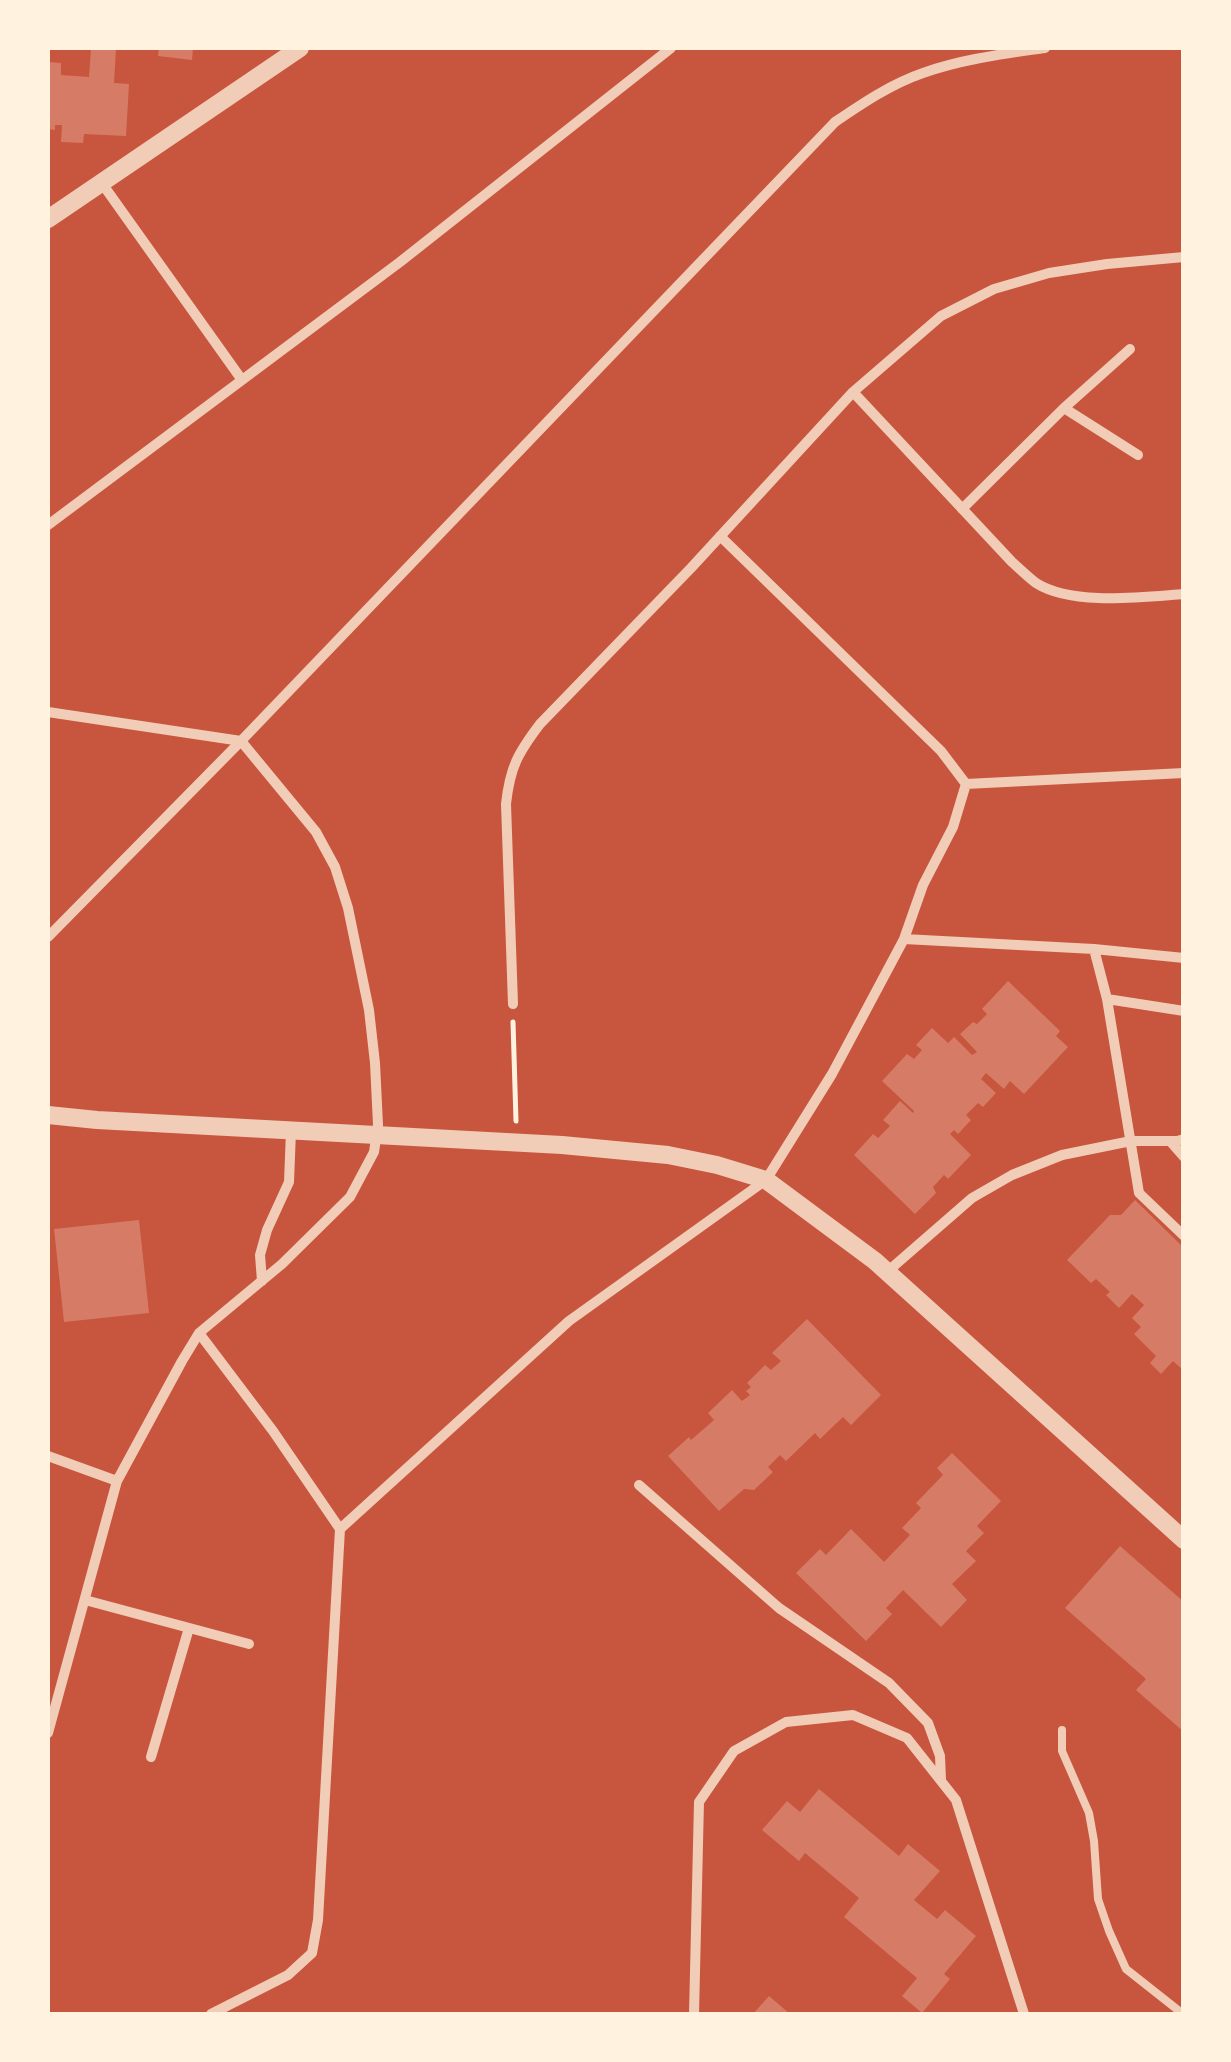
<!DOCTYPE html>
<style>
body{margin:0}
#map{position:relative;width:1231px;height:2062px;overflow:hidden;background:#c8553d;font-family:"Alegreya Sans",sans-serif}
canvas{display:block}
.frame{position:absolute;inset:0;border:50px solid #fff3e0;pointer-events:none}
</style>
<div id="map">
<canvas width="1231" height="2062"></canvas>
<div class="frame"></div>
</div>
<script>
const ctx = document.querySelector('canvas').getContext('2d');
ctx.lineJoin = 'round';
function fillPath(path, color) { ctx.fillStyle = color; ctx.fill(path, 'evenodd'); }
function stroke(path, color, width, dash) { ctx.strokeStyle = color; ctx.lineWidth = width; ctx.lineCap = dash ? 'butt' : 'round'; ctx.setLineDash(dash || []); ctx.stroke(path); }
fillPath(new Path2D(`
 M91 48 116 49 114 83 129 84 126 136 84 134 83 143 61 142 62 125H55V130L48 129V62L61 63V75L89 77Z
 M159 48H193L192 60 158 56Z
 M1008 981 1060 1031 1056 1036 1068 1047 1024 1094 1010 1081 1004 1089 986 1073 981 1079 996 1093 983 1107 978 1103 966 1115 971 1120 958 1134 954 1130 950 1134 971 1155 948 1179 944 1175 933 1187 936 1193 915 1214 854 1155 873 1134 878 1138 890 1126 883 1120 900 1101 913 1113 914 1111 882 1081 907 1054 914 1059 922 1050 916 1045 932 1028 948 1043 954 1037 972 1055 977 1052 960 1034 973 1022 977 1024 987 1014 982 1009Z
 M1135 1200 1184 1248V1371L1173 1361 1161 1374 1150 1363 1156 1356 1134 1334 1141 1327 1132 1318 1144 1305 1132 1294 1119 1308 1106 1295 1110 1292 1096 1279 1091 1283 1067 1260 1110 1215H1121Z
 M139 1220 149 1313 64 1322 54 1229Z
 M807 1319 881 1395 851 1425 843 1417 820 1439 815 1433 786 1461 780 1455 768 1467 773 1472 754 1490 744 1489 719 1511 668 1456 689 1437 691 1440 714 1420 708 1413 732 1390 742 1401 750 1395 746 1391 751 1387 747 1383 765 1365 771 1370 781 1361 772 1353Z
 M952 1453 1001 1501 977 1526 984 1533 966 1551 976 1561 952 1584 967 1600 941 1627 903 1590 886 1608 892 1614 866 1641 796 1573 820 1549 826 1555 851 1529 884 1562 910 1535 902 1528 921 1508 916 1503 943 1475 937 1468Z
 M1120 1546 1184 1602V1732L1136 1690 1146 1679 1065 1608Z
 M819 1789 899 1856 908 1844 940 1871 914 1900 937 1919 945 1910 976 1936 944 1974 950 1979 922 2013 902 1996 917 1978 844 1917 859 1898 805 1853 799 1861 762 1830 787 1801 800 1812Z
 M769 1996 790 2014H753Z`), '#d67c66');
stroke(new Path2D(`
 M513 1022 516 1121`), '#fff3e0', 5);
stroke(new Path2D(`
 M1062 1730V1751L1089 1813 1094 1841 1098 1899 1109 1931 1126 1969 1183 2014`), '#f1ccb7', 8);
stroke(new Path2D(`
 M101 182 242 380
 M853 392 1012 562C1020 569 1028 577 1036 583 1072 606 1142 597 1184 594
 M1064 408 1138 455
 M962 509 1064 408 1130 349
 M48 525 400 262 671 48
 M720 536 941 751 966 784 1184 773
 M48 712 241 741 316 832 335 867 348 908 369 1010 375 1063 378 1125 374 1152 350 1197 282 1264 199 1333 182 1361 117 1481 48 1733
 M48 937 241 741 835 122C863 103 891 84 923 73 962 59 1004 54 1045 48
 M904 939 1094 949 1184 958
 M1094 949 1107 999 1139 1193 1184 1236
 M1107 999 1184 1011
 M513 1004 506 804C510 767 518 753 540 724L691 568 853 392 941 316 994 289 1049 273 1107 264 1184 257
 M1170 1141 1184 1157
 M887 1272 972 1198 1012 1175 1062 1155 1131 1141H1177L1184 1139
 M262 1281 260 1255 267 1230 289 1182 291 1131
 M199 1333 273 1431 340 1529 318 1920 312 1953 288 1975 211 2014
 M48 1456 117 1481
 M639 1485 779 1608 889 1683 928 1723 940 1756 941 1780
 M340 1529 569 1321 766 1180 832 1074 904 939 923 885 953 827 966 784
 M85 1600 249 1644
 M151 1757 189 1628
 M694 2014 699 1802 734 1751 786 1722 853 1715 907 1738 956 1800 1024 2014`), '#f1ccb7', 10);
stroke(new Path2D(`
 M48 219 300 48
 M48 1115 97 1120 562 1145 668 1155 717 1165 766 1180 875 1261 1184 1540`), '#f1ccb7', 18);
</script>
